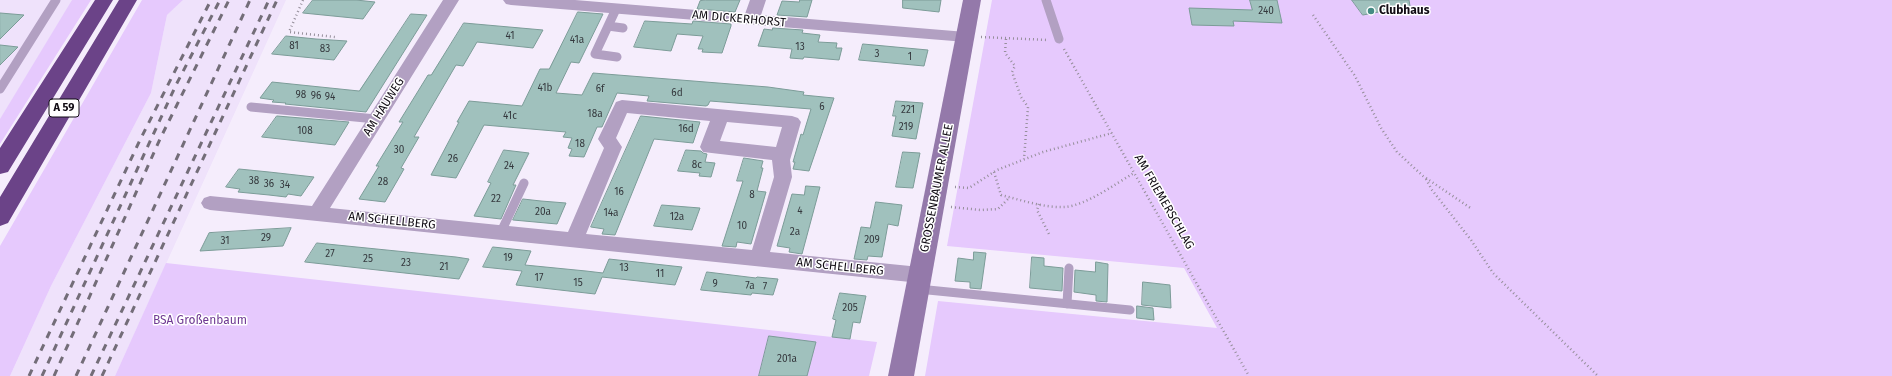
<!DOCTYPE html>
<meta charset="utf-8">
<style>
body{margin:0}
canvas{display:block;background:#f5edfc}
</style>
<canvas width="1892" height="376"></canvas>
<script>
const ctx = document.querySelector('canvas').getContext('2d');
ctx.lineJoin = 'round';
function fillPath(path, color) { ctx.fillStyle = color; ctx.fill(path, 'evenodd'); }
function stroke(path, color, width, dash) { ctx.strokeStyle = color; ctx.lineWidth = width; ctx.lineCap = dash ? 'butt' : 'round'; ctx.setLineDash(dash || []); ctx.stroke(path); }
function label(font, color, halo, rows, align = 'center') {
  ctx.font = font + ' "Fira Sans",sans-serif'; ctx.lineWidth = 3; ctx.setLineDash([]); ctx.textBaseline = 'middle'; ctx.strokeStyle = halo; ctx.fillStyle = color; for (const [text, x, y, turn = 0] of rows) {
    ctx.save(); ctx.translate(x, y); ctx.rotate((+turn || 0) * Math.PI / 180); ctx.textAlign = isNaN(turn) ? turn : align; if (halo) ctx.strokeText(text, 0, 0); ctx.fillText(text, 0, 0); ctx.restore();
  }
}
fillPath(new Path2D(`
 M0 0H73L0 120Z
 M183 0H286L115 376H10L51 286 151 93 167 15Z`), '#efe2fb');
fillPath(new Path2D(`
 M72 0H91L0 144V119Z
 M142 0H183L167 15 151 93 51 286 10 376H0V246Z
 M992 0H1892V376H925L938 301 1217 328 1184 268 947 246Z
 M166 263 877 342 869 376H115Z`), '#e6c9fd');
const building = new Path2D(`
 M313 0H356L375 2 363 19 303 13Z
 M706 0H740L735 12 697 9 700 1Z
 M800 0H812L807 17 777 15 782 1 799 2Z
 M903 0H941L939 12 903 8Z
 M1250 0H1277L1282 23 1233 21 1234 26 1192 25 1189 8 1252 10Z
 M1352 0H1409L1410 6 1363 15Z
 M578 12 603 14 579 63 571 62 556 93 582 95 593 73 768 87 804 92 803 95 834 98 809 171 793 169 795 162H793L801 134 803 135 811 109 710 101 708 105 706 106 647 101 649 96 617 93 602 127H597L584 157 569 156 572 149 568 148 572 138 563 137 566 132 484 125 456 178 431 175 459 122H457L469 101 522 106 540 69H549Z
 M0 13 24 15 0 39Z
 M411 14 427 15 366 112 285 104 286 103 272 102 274 100 260 98 272 82 359 91Z
 M645 21 692 24 693 21 731 24V26L722 53 702 52 703 49H698L703 36 677 34 671 51 634 47Z
 M464 23 543 30 533 48 477 42 463 66 456 65 414 137H419L401 168 404 169 385 202 359 199 379 166H376L403 122H399L428 75H431Z
 M773 28 803 30 802 33 820 35 818 42 837 43 836 48H842L839 60 804 57 803 59 790 58 792 49 758 46 764 29 772 30Z
 M286 36 316 39 347 41 334 60 272 54Z
 M863 44 928 50 924 66 859 60Z
 M0 45 18 47 0 65Z
 M896 101 923 103 916 139 892 136 896 116H893Z
 M277 116 349 122 335 145 262 137Z
 M641 116 700 122 693 143 654 139 615 235 602 234 604 229 591 227Z
 M504 150 529 153 513 185H516L501 219 474 216 491 183 488 182Z
 M686 150 701 151 703 153 707 154 705 162 715 163 711 177 699 176 700 173 678 171Z
 M903 152 920 153 913 188 896 187Z
 M744 158 763 161 761 168H763L757 191 766 192 751 244 737 242 736 247 722 246 743 181H737Z
 M239 169 269 172 314 177 301 196 288 194 286 197 269 195 238 192 240 189 226 187Z
 M806 186 820 187 802 254 789 252 790 248 777 246 792 194 804 195Z
 M523 199 541 201 566 203 557 224 513 220Z
 M876 202 902 205 898 226 888 224 882 257 868 256 867 260 854 259 861 227 870 228Z
 M662 205 700 208 692 230 654 226Z
 M291 228 283 246 200 251 209 233Z
 M317 243 456 257 469 259 459 279 305 262Z
 M493 247 531 251 525 265 586 271 603 273 609 259 682 267 675 285 602 277 595 294 516 285 522 271 483 267Z
 M974 252 986 253 981 289 970 288V282L955 281 958 258 973 260Z
 M1032 257 1044 258V266L1063 268 1062 291 1030 288Z
 M1096 262 1108 264 1107 302 1096 301V295L1074 292 1075 270 1095 272Z
 M707 272 756 278 757 277 778 279 773 295 752 293 751 295 701 290Z
 M1143 282 1170 285 1171 308 1142 305Z
 M840 293 866 296 860 323 853 322 850 339 832 337 836 320 833 319Z
 M1137 306 1153 308 1154 320 1137 318Z
 M769 336 816 342 807 376H759Z`);
fillPath(building, '#a0c1bd');
stroke(building, '#7c9c98', 1);
stroke(new Path2D(`
 M303 0 289 32 335 37
 M1313 15 1355 76 1381 128 1397 152 1423 176 1472 209
 M981 37 1048 40
 M1006 39 1005 53 1015 66 1012 72 1021 97 1028 107 1024 159
 M1064 49 1249 376
 M994 172 1001 195C1021 200 1044 208 1065 207 1087 205 1115 184 1134 173
 M1426 179 1432 190 1471 240 1493 273 1598 376
 M955 187 969 188 997 170 1043 152 1112 133
 M1039 204 1037 210 1049 234
 M951 207 981 210 998 209 1010 197`), '#968f9b', 2.5, [1, 3]);
stroke(new Path2D(`
 M1046 0 1059 39
 M616 9 595 54 617 57
 M608 26 623 28
 M0 89 56 0
 M251 107 376 119
 M501 232 524 183
 M918 289 1130 310
 M1067 304 1069 268`), '#b2a0c2', 9);
fillPath(new Path2D(`
 M443 0H459L330 208 568 232 604 148 598 139 616 102 622 100 792 116 798 118 801 122 790 160 792 177 770 252 920 267 927 269 930 275 927 281 920 283 210 210 204 208 201 203 204 198 210 196 312 206ZM627 113 710 121 700 147 703 152 772 160 774 177 752 250 586 234 622 147 616 138ZM727 122 782 127 776 147 720 141Z
 M503 0H575L745 14 750 0H766L761 15 966 32 972 33 974 37 972 41 966 42 511 5 506 4Z`), '#b2a0c2');
fillPath(new Path2D(`
 M963 0H981L914 376H888Z`), '#9479aa');
fillPath(new Path2D(`
 M95 0H113L8 172 0 174V148Z
 M119 0H137L8 223 0 226V197Z`), '#6b4388');
stroke(new Path2D(`
 M29 376 140 140 211 0
 M42 376 176 85 220 0
 M54 376 160 139 229 0
 M76 376 250 0
 M91 376 269 0
 M102 376 277 0`), '#736d78', 3, [7, 7]);
for (const [x, y, r, color] of [
 [1371,11,4,"#458b84"]
]) { const dot = new Path2D(); dot.arc(x, y, r, 0, 2 * Math.PI); ctx.fillStyle = color; ctx.fill(dot); stroke(dot, '#fff', 1.5); }
label('10px', '#35393e', null, [
 ["240",1266,11],
 ["41",510,36],
 ["41a",577,40],
 ["81",294,46],
 ["13",800,47],
 ["83",325,49],
 ["3",877,54],
 ["1",910,57],
 ["41b",545,88],
 ["6f",600,89],
 ["6d",677,93],
 ["98",301,95],
 ["96",316,96],
 ["94",330,97],
 ["6",822,107],
 ["221",908,110],
 ["18a",595,114],
 ["41c",510,116],
 ["219",906,127],
 ["16d",686,129],
 ["108",305,131],
 ["18",580,144],
 ["30",399,150],
 ["26",453,159],
 ["8c",697,165],
 ["24",509,166],
 ["38",254,181],
 ["28",383,182],
 ["36",269,184],
 ["34",285,185],
 ["16",619,192],
 ["8",752,195],
 ["22",496,199],
 ["4",800,211],
 ["20a",543,212],
 ["14a",611,213],
 ["12a",677,217],
 ["10",742,226],
 ["2a",795,232],
 ["29",266,238],
 ["209",872,240],
 ["31",225,241],
 ["27",330,254],
 ["19",508,258],
 ["25",368,259],
 ["23",406,263],
 ["21",444,267],
 ["13",624,268],
 ["11",660,274],
 ["17",539,278],
 ["15",578,283],
 ["9",715,284],
 ["7a",750,286],
 ["7",765,287],
 ["205",850,308],
 ["201a",787,359]
]);
for (const [x, y, w] of [
 [64,108,30]
]) { const box = new Path2D(); box.roundRect(x - w / 2, y - 9, w, 18, 3); ctx.fillStyle = '#fff'; ctx.fill(box); stroke(box, '#110c14', 1); }
label('bold 11px', '#110c14', null, [
 ["A 59",64,108]
]);
label('bold 12px', '#110c14', '#fff', [
 ["Clubhaus",1379,11]
], 'left');
label('12px', '#110c14', '#fff', [
 ["AM DICKERHORST",739,19,5],
 ["AM HAUWEG",384,107,-58],
 ["GROSSENBAUMER ALLEE",937,188,-79],
 ["AM FRIEMERSCHLAG",1164,202,60],
 ["AM SCHELLBERG",392,221,6],
 ["AM SCHELLBERG",840,267,6]
]);
label('12px', '#6f3993', '#fff', [
 ["BSA Großenbaum",200,321]
]);
</script>
